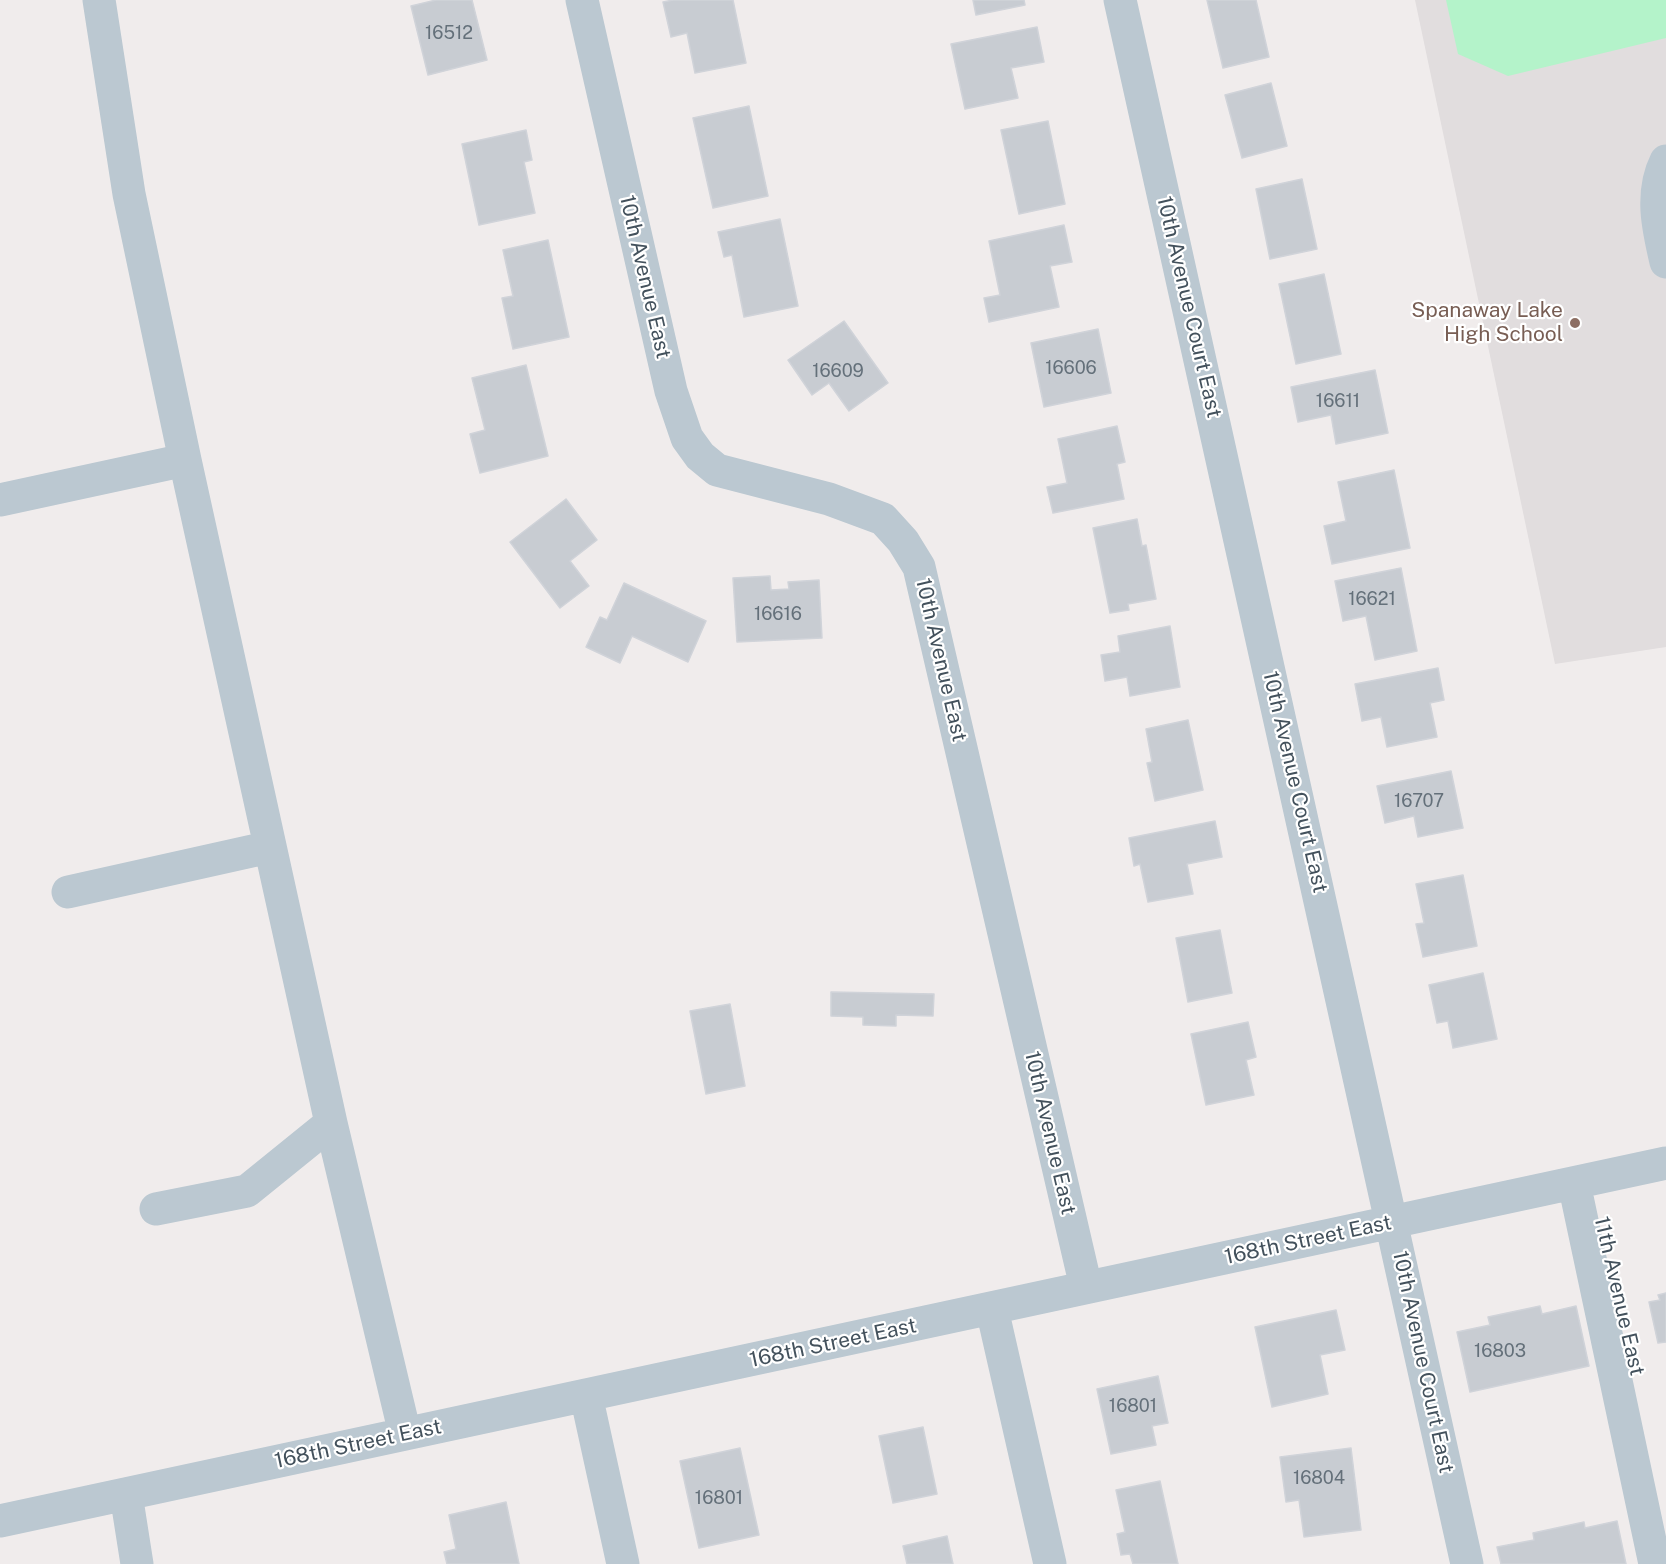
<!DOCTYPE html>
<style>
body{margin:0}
canvas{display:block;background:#f0ecec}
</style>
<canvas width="1666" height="1564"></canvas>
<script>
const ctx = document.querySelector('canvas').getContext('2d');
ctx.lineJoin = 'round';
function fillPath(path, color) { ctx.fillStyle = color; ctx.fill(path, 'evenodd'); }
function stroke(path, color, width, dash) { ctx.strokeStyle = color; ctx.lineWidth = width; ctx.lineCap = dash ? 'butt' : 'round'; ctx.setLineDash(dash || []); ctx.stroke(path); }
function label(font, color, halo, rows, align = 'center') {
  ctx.font = font + ' "Public Sans",sans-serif'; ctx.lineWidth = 4.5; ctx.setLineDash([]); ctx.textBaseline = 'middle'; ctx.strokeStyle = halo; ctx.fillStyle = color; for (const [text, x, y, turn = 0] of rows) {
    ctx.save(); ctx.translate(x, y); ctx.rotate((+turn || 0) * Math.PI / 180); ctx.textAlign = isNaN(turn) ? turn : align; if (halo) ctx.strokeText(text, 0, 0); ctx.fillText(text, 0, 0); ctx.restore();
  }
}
fillPath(new Path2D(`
 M1415 0H1666V647L1555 664Z`), '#e1ddde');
fillPath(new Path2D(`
 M1446 0H1666V38L1508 76 1458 54Z`), '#b4f3ca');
const building = new Path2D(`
 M436 0H472L487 60 428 75 411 6Z
 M673 0H733L746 63 695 73 687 33 671 37 663 2Z
 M973 0H1024L1025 5 976 15Z
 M1207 0H1256L1269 57 1223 68Z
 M1037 27 1044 62 1011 68 1018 98 965 109 951 44Z
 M1271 83 1287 146 1242 158 1225 95Z
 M749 106 768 196 713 208 693 118Z
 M1048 121 1065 204 1019 214 1001 130Z
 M526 130 532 160 524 162 535 213 479 225 462 144Z
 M1302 179 1317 249 1270 259 1256 189Z
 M780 219 798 306 744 317 732 255 724 257 718 232Z
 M1064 225 1072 262 1050 266 1059 307 989 322 984 298 1000 295 989 241Z
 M548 240 569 337 513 349 502 298 513 296 503 250Z
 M1324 274 1341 354 1296 364 1279 284Z
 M844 321 888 383 849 411 829 383 812 395 788 360Z
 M1098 329 1111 393 1044 407 1031 343Z
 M526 365 548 456 480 473 470 434 485 430 472 378Z
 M1375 370 1388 433 1336 444 1331 415 1298 422 1291 387Z
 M1117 426 1125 462 1117 464 1124 499 1053 513 1047 487 1067 483 1058 439Z
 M1394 470 1410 548 1332 564 1324 526 1346 521 1338 482Z
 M566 499 597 540 570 561 589 586 560 608 510 542Z
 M1137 519 1142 546 1146 545 1156 599 1128 604 1129 610 1110 613 1093 528Z
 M1401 568 1417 651 1375 660 1366 616 1343 621 1335 581Z
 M770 576 771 590 789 589 788 582 819 580 822 638 737 642 733 578Z
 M624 583 706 621 688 662 632 636 620 663 586 647 600 617 607 620Z
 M1170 626 1180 687 1130 696 1127 677 1105 681 1101 655 1120 652 1118 636Z
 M1438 668 1444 700 1430 703 1437 737 1387 747 1381 717 1362 721 1355 684Z
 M1188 720 1203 790 1155 801 1147 763 1152 762 1146 729Z
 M1451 771 1463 828 1418 837 1414 816 1385 823 1377 786Z
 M1215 821 1222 857 1187 864 1193 894 1148 902 1140 864 1134 866 1129 838Z
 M1463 875 1477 946 1423 957 1416 924 1424 923 1416 884Z
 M1220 930 1232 993 1188 1002 1176 938Z
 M1483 973 1497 1039 1453 1048 1448 1021 1437 1023 1429 985Z
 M831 992 934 994 933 1016 896 1015V1026L863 1025V1017L831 1016Z
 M730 1004 745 1086 706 1094 690 1011Z
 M1248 1022 1256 1057 1246 1060 1254 1095 1206 1105 1191 1034Z
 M1666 1293V1342L1658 1343 1649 1302 1660 1300 1658 1295Z
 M1540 1306 1542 1314 1576 1306 1589 1366 1470 1392 1457 1332 1490 1325 1488 1317Z
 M1336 1310 1345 1350 1320 1355 1328 1394 1272 1407 1255 1327Z
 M1158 1376 1168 1423 1152 1426 1156 1445 1111 1454 1097 1389Z
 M923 1427 937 1494 893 1503 879 1436Z
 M740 1448 759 1535 699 1548 680 1461Z
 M1351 1448 1361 1530 1304 1537 1299 1500 1286 1502 1280 1457Z
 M1160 1481 1178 1564H1133L1130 1554 1121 1555 1117 1534 1125 1532 1116 1490Z
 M506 1502 519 1564H447L444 1552 456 1549 449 1515Z
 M1617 1521 1626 1564H1501L1497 1547 1534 1540 1533 1533 1584 1522 1585 1528Z
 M947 1536 953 1564H907L903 1546Z`);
fillPath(building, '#c8ccd2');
stroke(building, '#d0d3d9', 1.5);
stroke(new Path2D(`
 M99 0 129 194 185 460 331 1123 405 1434
 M582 0 671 391 687 438 700 456 717 470 829 499 883 519 903 541 919 567 1086 1287
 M1120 0 1467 1564
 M1666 161C1650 193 1658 228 1666 262
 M0 500 185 460
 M68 892 270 847
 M1574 1183 1655 1564
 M156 1209 247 1191 331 1123
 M992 1309 1050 1564
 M586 1395 623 1564
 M126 1494 137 1564
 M0 1521 1666 1163`), '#bbc8d1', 33);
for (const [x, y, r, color] of [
 [1575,323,6,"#8d6e63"]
]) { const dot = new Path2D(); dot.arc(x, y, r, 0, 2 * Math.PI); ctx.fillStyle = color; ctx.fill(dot); stroke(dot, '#fff', 2); }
label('18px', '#64707a', null, [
 ["16512",449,33],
 ["16606",1071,368],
 ["16609",838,371],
 ["16611",1338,401],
 ["16621",1372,599],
 ["16616",778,614],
 ["16707",1419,801],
 ["16803",1500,1351],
 ["16801",1133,1406],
 ["16804",1319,1478],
 ["16801",719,1498]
]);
label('21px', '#43515c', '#fff', [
 ["10th Avenue East",645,277,77],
 ["10th Avenue Court East",1189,307,77],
 ["10th Avenue East",941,660,77],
 ["10th Avenue Court East",1295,782,77],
 ["10th Avenue East",1050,1133,77],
 ["168th Street East",1308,1240,-12],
 ["11th Avenue East",1619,1296,77],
 ["168th Street East",833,1343,-12],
 ["10th Avenue Court East",1423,1362,78],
 ["168th Street East",358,1444,-12]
]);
label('21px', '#785e54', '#fff', [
 ["Spanaway Lake",1563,311],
 ["High School",1563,335]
], 'right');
</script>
